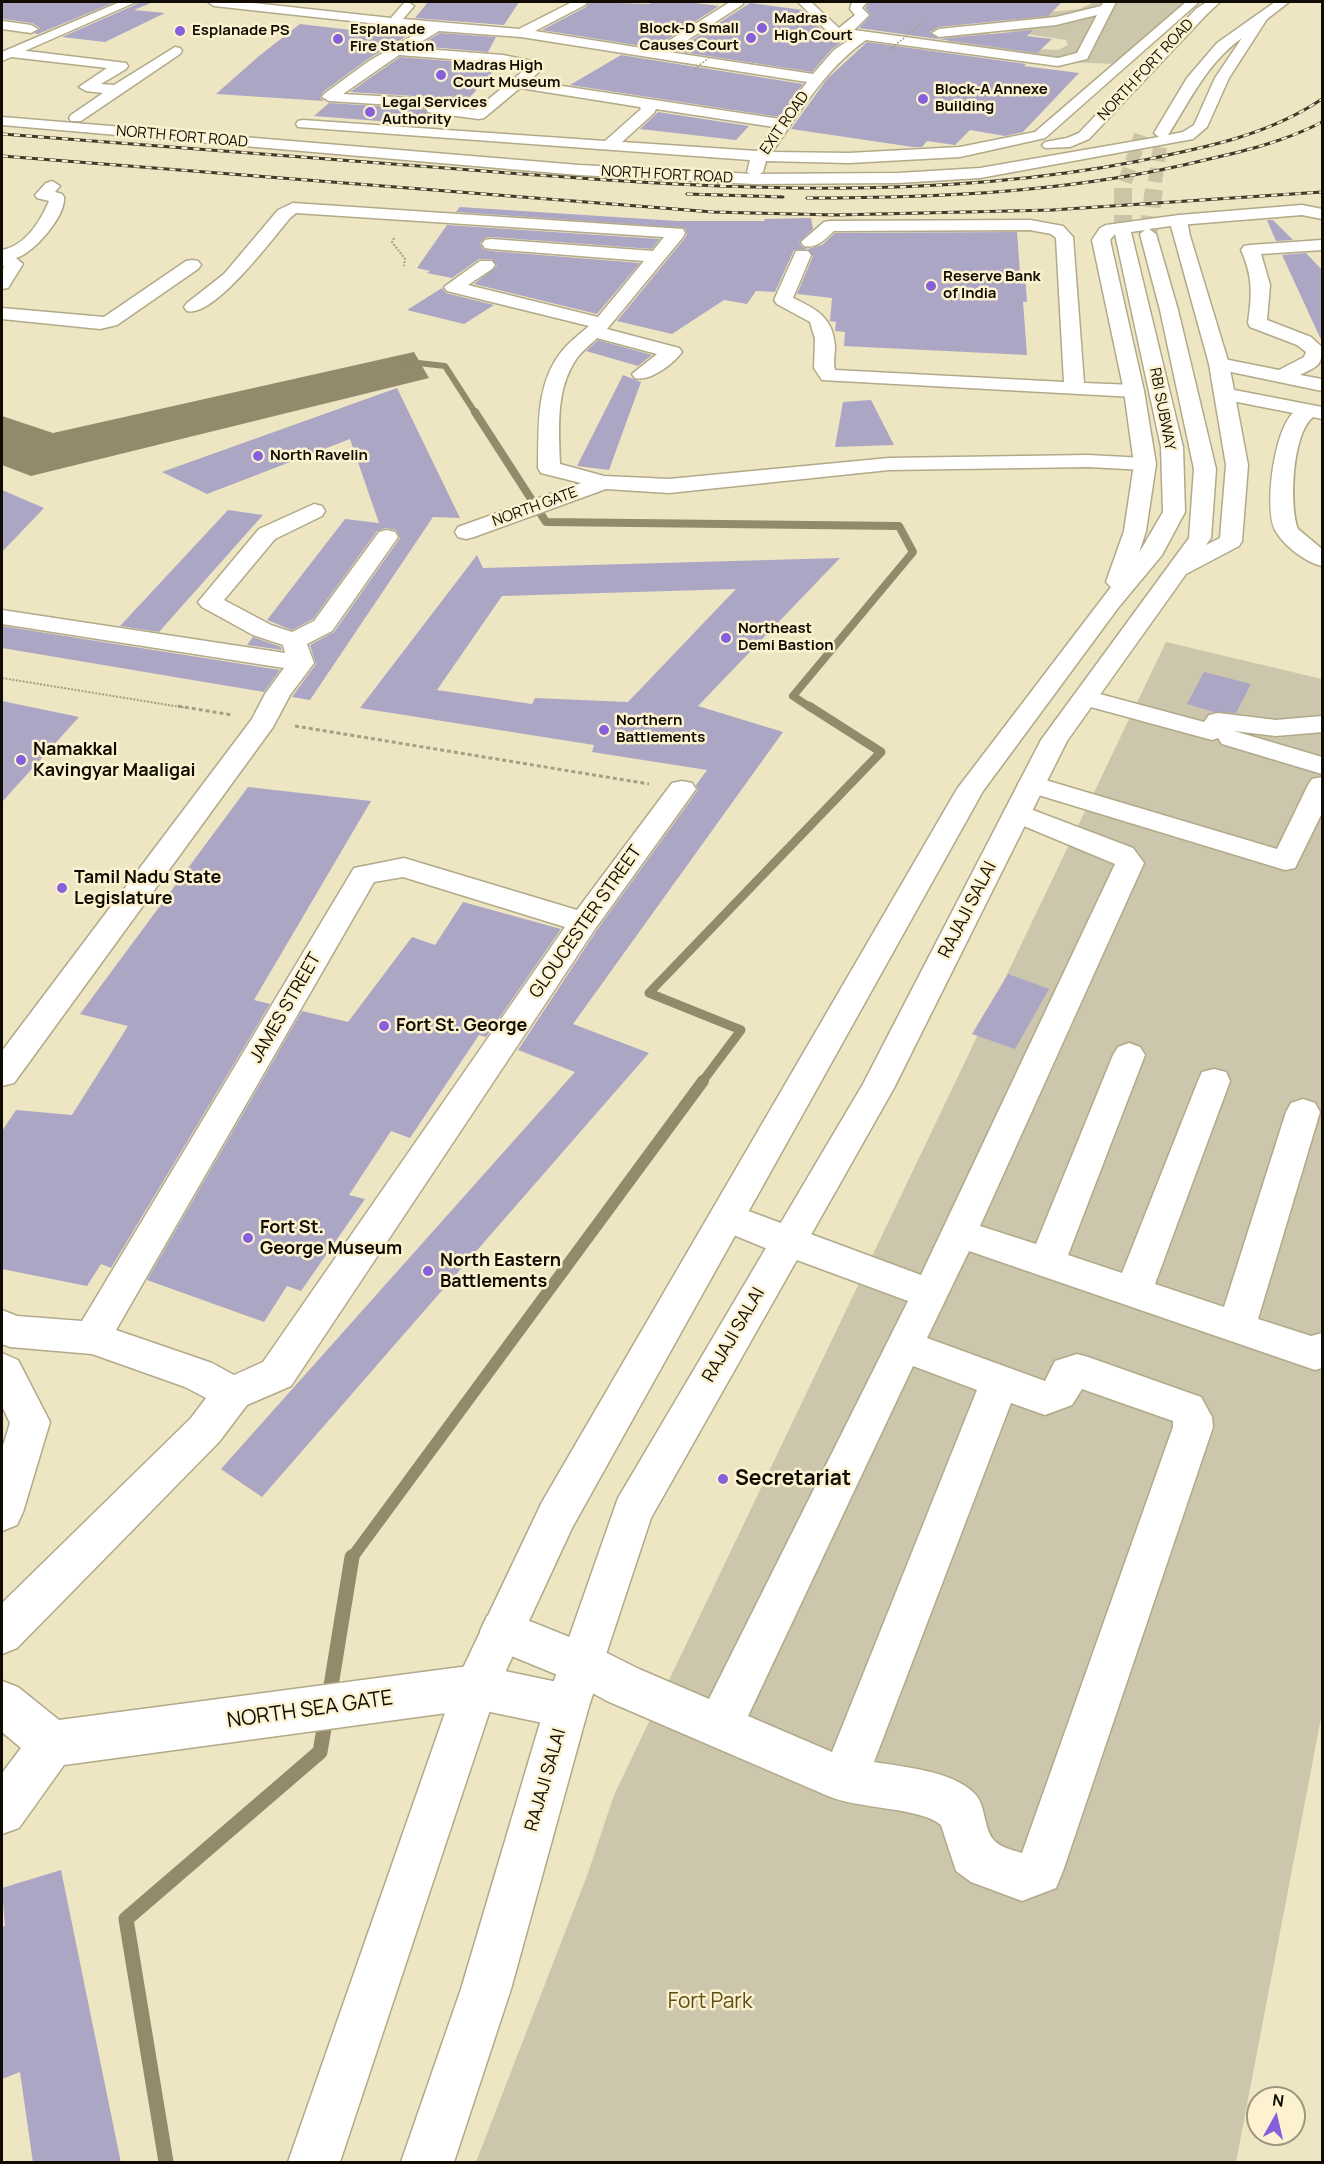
<!DOCTYPE html>
<style>
body{margin:0}
#map{position:relative;width:1324px;height:2164px;overflow:hidden;background:#eee5c3;font-family:Manrope,sans-serif}
canvas{display:block}
.frame{position:absolute;inset:0;border:3px solid #100c03;pointer-events:none}
.north{position:absolute;left:1246px;top:2086px;width:60px;height:60px;box-sizing:border-box;background:#fcf2d0;border:2px solid #9e967e;border-radius:50%;rotate:8deg;font-size:16px;font-weight:700;line-height:24px;text-align:center;color:#100c03}
.north::after{content:'';display:block;margin:auto;width:21px;height:27px;background:#8660db;clip-path:polygon(50% 0,100% 100%,50% 72%,0 100%)}
</style>
<div id="map">
<canvas width="1324" height="2164"></canvas>
<div class="frame"></div>
<div class="north">N</div>
</div>
<script>
const ctx = document.querySelector('canvas').getContext('2d');
ctx.lineJoin = 'round';
function fillPath(path, color) { ctx.fillStyle = color; ctx.fill(path, 'evenodd'); }
function stroke(path, color, width, dash) { ctx.strokeStyle = color; ctx.lineWidth = width; ctx.lineCap = dash ? 'butt' : 'round'; ctx.setLineDash(dash || []); ctx.stroke(path); }
function label(font, color, halo, rows, align = 'center') {
  ctx.font = font + ' Manrope,sans-serif'; ctx.lineWidth = 5; ctx.setLineDash([]); ctx.textBaseline = 'middle'; ctx.strokeStyle = halo; ctx.fillStyle = color; for (const [text, x, y, turn = 0] of rows) {
    ctx.save(); ctx.translate(x, y); ctx.rotate((+turn || 0) * Math.PI / 180); ctx.textAlign = isNaN(turn) ? turn : align; if (halo) ctx.strokeText(text, 0, 0); ctx.fillText(text, 0, 0); ctx.restore();
  }
}
fillPath(new Path2D(`
 M1095 2H1185L1136 48 1114 64 1042 61 949 43 944 34 983 31 1017 48 1058 50 1068 45 1066 40 1000 30 1023 15 1079 9Z
 M1166 642 1322 679V1713L1236 2162H476L588 1873 614 1795Z`), '#ccc6ad');
fillPath(new Path2D(`
 M414 352 429 378 31 476 2 465V416L53 433Z`), '#928a6a');
stroke(new Path2D(`
 M409 362 445 366 476 414`), '#928a6a', 6);
stroke(new Path2D(`
 M475 412 546 522 899 526 913 552 793 696 811 708`), '#928a6a', 8);
stroke(new Path2D(`
 M702 1082 741 1030 649 993 881 752 809 706`), '#928a6a', 9);
stroke(new Path2D(`
 M351 1559 703 1081`), '#928a6a', 12);
stroke(new Path2D(`
 M329 1698 352 1557
 M166 2162 126 1919 320 1752 326 1717`), '#928a6a', 15);
fillPath(new Path2D(`
 M2 2H115L38 34H34L40 28 32 23 2 19Z
 M138 2H153L134 10 165 13 105 42 62 37 137 4Z
 M428 2H519L504 25 415 18Z
 M589 2 649 4 652 2H687L719 6 654 48 542 30 586 7Z
 M869 2H1062L1048 16 939 27 930 32 939 39 1033 30 1027 36 1052 39 1037 53 859 28 871 15 865 8Z
 M750 3 803 10 828 36 846 39 832 49 812 72 675 51Z
 M300 24 402 36 406 29 417 30 368 59 323 92 320 98 324 101 216 94 259 56Z
 M440 33 496 37 488 52 418 46Z
 M867 42 1026 64 1024 66 1079 73 1023 132 1005 136 970 130 955 145 927 141 922 147H913L791 129 827 79Z
 M621 55 803 84 779 117 570 85Z
 M400 57 499 65 462 106 439 103 435 98 430 97 350 92Z
 M329 103 424 109 428 114 451 118 443 126 314 116Z
 M658 112 749 126 736 140 640 129Z
 M460 207 677 221H765L764 219 811 218 813 229 799 242 802 247 808 249 822 245 835 233 1017 232 1020 273 1025 274 1027 302H1023L1027 355 844 346 845 332 835 331 836 322 830 321 832 298 797 294 813 256 808 249 794 250 775 292 756 291 747 304 724 300 672 334 617 321 685 238 687 234 685 228 456 212Z
 M1267 220H1273L1293 240 1276 241Z
 M447 225 660 239 652 249 491 237 485 238 480 243 483 249 491 251 640 263 597 314 474 284 497 266 492 259H479L452 278 427 273 430 271 417 268Z
 M1306 253 1323 271V344L1282 255Z
 M442 288 446 293 494 305 464 324 407 310Z
 M598 340 652 355 638 366 586 351Z
 M623 375 641 382 609 470 577 466Z
 M397 388 460 518 433 517 310 700 292 697 316 664 310 645 334 632 400 538 396 530 386 528 377 531 313 619 292 630 267 620 345 519 379 523 350 439 207 494 162 472Z
 M871 400 894 445 835 447 843 402Z
 M2 490 44 508 2 552Z
 M228 510 263 515 159 632 120 626Z
 M477 555 483 568 840 558 698 706 783 732 573 1024 649 1053 262 1497 221 1469 575 1072 518 1050 597 930 698 790 696 785 707 770 592 752 594 745 360 708ZM736 589 628 702 535 698 532 704 437 690 502 596Z
 M2 626 280 670 264 692 2 648Z
 M253 637 281 647 282 650 247 645Z
 M1204 672 1251 684 1236 713 1214 712 1187 704Z
 M2 701 79 717 2 802Z
 M248 787 371 801 254 1000 270 1004 111 1268 101 1264 87 1286 2 1269V1131L16 1110 72 1115 128 1026 80 1014Z
 M463 902 561 929 486 1037 479 1035 410 1138 391 1131 349 1195 365 1199 301 1291 287 1286 264 1322 147 1280 302 1011 348 1022 412 937 435 945Z
 M1008 974 1049 989 1015 1049 972 1034Z
 M61 1870 121 2163H33L20 2072 2 2079V1927L5 1926 2 1888Z`), '#aca6c5');
stroke(new Path2D(`
 M1125 182 1141 135
 M1155 182 1162 133`), '#cdc4a6', 14, [14, 7]);
stroke(new Path2D(`
 M1123 233V188L1125 181
 M1148 234 1155 181`), '#cdc4a6', 18, [18, 9]);
const minor = new Path2D(`
 M208 2H244L391 18 404 3 408 2 414 6 403 19 519 29 572 2H587L585 5 535 31 654 50 730 2H744L742 5 669 52 813 74 834 50 852 38 830 34 798 2H811L839 28 855 15 850 9 852 2H867L862 8 869 15 854 30 1058 58 1077 53 1097 15 1056 25 939 37 932 33 939 29 1056 17 1101 6 1104 2H1116L1087 59 1058 66 866 40C825 69 800 112 772 152L849 153 960 147 1035 132 1186 2H1199L1045 138 960 157 849 163 766 161 763 172 755 177 747 172 750 160 298 127 296 124 298 121 303 120 605 141 641 109 640 107 520 88 484 118 479 119 433 113 428 112 425 107 329 101 322 97 324 94 369 61 424 29 214 6ZM439 31 521 37 807 82 780 119 529 81 542 69 537 62 503 55 411 48ZM399 55 503 63 527 68 475 110 438 105 435 100 430 99 343 94ZM656 109 774 127 757 151 622 142 654 113Z
 M2 21 31 25 38 29 31 33 2 29Z
 M175 47 180 48 182 51 180 54 81 121H71L69 118 71 115 103 93 86 91 79 87 107 68 11 57 4 53 11 49 126 63 128 66 126 69 101 84 114 85Z
 M52 181 60 186 55 192 62 194 64 197C66 216 34 253 16 258L23 264 8 288 2 289V273L4 266 2 265V250C25 246 40 222 49 201L37 198 35 195 46 183Z
 M293 203 683 229 685 233 683 237 607 329 679 348 682 352C673 364 650 382 635 378L632 374 657 354 597 338C591 344 582 351 577 358 555 389 559 429 560 464L604 476 669 479 889 458 1088 455 1145 458 1153 459 1156 464 1153 469 1145 470 1088 467 889 470 669 493 606 489 474 537 466 539 458 537 455 532 458 527 581 483 541 473 538 468C539 429 535 384 562 351 569 342 580 334 589 326L447 291 444 287 480 261H492L495 265 492 269 468 285 598 317 644 261 491 249 485 248 482 244 485 240 491 239 653 251 664 237 296 213 290 218C273 238 214 318 187 311L184 307 187 303 224 274 278 210Z
 M1302 205 1322 209V219L1302 215 1179 225 1171 220 1179 215Z
 M1030 220 1063 226 1073 237 1084 383 1134 385 1141 387 1144 391 1141 395 1134 397 822 380 814 368 815 339 810 322 777 304 774 300 796 251H808L811 255 793 298C816 309 833 317 835 346 835 354 833 363 835 370L1064 382 1056 238 1051 234 1030 230 834 231C825 239 817 249 804 246L801 242 824 222 830 221Z
 M1322 240V250L1261 254 1270 285 1267 320 1311 337 1322 347C1322 367 1317 366 1300 375L1322 379V391L1212 368 1209 364 1212 360 1219 358 1279 370 1304 357 1306 352 1297 345 1250 327 1248 323C1252 295 1253 276 1241 250L1244 246 1250 245Z
 M192 260 198 261 201 265 198 269 117 325 100 329 2 319V308L104 317 186 261Z
 M1224 388 1322 407V419L1313 417C1292 434 1289 505 1298 529L1322 549V566C1305 562 1284 546 1275 530 1264 507 1274 431 1293 413L1217 398 1214 394 1217 390Z
 M314 504 322 506 325 511 322 516 275 539 224 600 271 625 292 632 314 621 379 532 387 530 395 532 398 537 332 631 307 644 314 663 290 695 273 727 14 1083 2 1086V1051L252 719 265 694 284 668 2 624V610L285 653 283 645 253 635 202 607 198 602 259 529Z
 M1085 690 1204 722 1209 715 1218 713 1276 720 1322 716V732L1276 736 1234 731 1322 757V774L1222 744 1218 738 1212 740 1076 703 1072 698 1076 693Z
 M1032 776 1277 849 1308 785 1312 779 1322 777V813L1295 868 1285 870 1022 790 1018 784 1022 778Z
 M682 781 692 783 696 789 595 929 291 1386 247 1405 219 1442 17 1648 2 1654V1603L191 1418 206 1398 185 1387 92 1354 10 1347 2 1344V1310L17 1316 82 1321 354 868 404 858 577 910 672 783ZM403 877 565 927 263 1362 234 1375 212 1363 116 1330 374 882Z
 M1017 804 1133 848 1144 863 980 1226 1036 1244 1113 1055 1118 1047 1129 1043 1140 1047 1145 1055 1068 1255 1122 1273 1198 1081 1202 1072 1214 1069 1226 1072 1230 1081 1155 1284 1224 1307 1286 1112 1291 1103 1303 1099 1315 1103 1320 1112 1258 1319 1311 1336 1322 1333V1368L1315 1370 969 1251 927 1338 1045 1381 1055 1361 1077 1354 1088 1357 1201 1397 1212 1417 1213 1427 1063 1871 1056 1888 1022 1901 971 1882 956 1871 941 1825C920 1807 857 1809 828 1796L607 1701 565 1678 487 1646 480 1631 487 1616 502 1610 597 1648 639 1669 709 1699 908 1301 775 1252 714 1227 709 1217 714 1207 727 1203 921 1275 1115 864 1007 819 1003 813 1007 807ZM913 1366 977 1390 832 1752 748 1716ZM1082 1389 1173 1421V1427L1022 1853C1012 1850 999 1847 993 1839 983 1827 986 1804 974 1793 952 1771 904 1767 874 1762L1011 1403 1045 1415 1072 1405Z
 M2 1353 18 1360 50 1422 23 1512 17 1525 2 1531V1449L10 1423 2 1406Z
 M476 1665 567 1684 583 1690 589 1706 583 1722 567 1728 476 1709 64 1765 19 1828 2 1834V1773L21 1748 2 1732V1681L18 1687 59 1720Z`);
const major = new Path2D(`
 M120 2H136L2 61V52Z
 M1207 2H1220L1207 14 1089 139 1070 147 1045 148 1042 145 1045 142 1067 138 1079 133 1197 8Z
 M1275 2H1289L1267 19 1229 78 1207 127 1193 139 980 178 898 183 754 184 579 175 2 125V117L579 165 754 174 898 173 980 168 1159 137 1154 133 1187 78 1217 43ZM1242 38 1215 78 1194 125 1183 132 1168 135C1191 99 1207 63 1242 38Z
 M1179 215 1187 220 1190 236 1229 364 1248 465 1242 541 1239 546 1186 574 1067 741 894 1088 651 1518 589 1706 511 1989 454 2162H401L461 1989 545 1706 618 1498 863 1084 1041 740 1189 538 1194 469 1160 310 1140 234 1145 230 1131 232 1183 447 1185 512 1162 555 1118 608 983 791 572 1528 496 1692 340 2162H288L454 1687 542 1502 957 789 1111 587 1106 582 1124 531 1134 464 1124 391 1092 240 1100 228 1106 225ZM1171 226 1209 364 1226 465 1220 538 1206 545 1211 538 1216 469 1178 310 1156 234 1149 229ZM1115 234 1161 447 1163 512 1139 553 1146 531 1156 464 1144 391 1110 240Z`);
stroke(minor, '#b2a988', 3);
stroke(major, '#b2a988', 3);
stroke(new Path2D(`
 M394 238 392 242 405 259 404 266
 M2 678 187 708`), '#a69f85', 2, [2, 1.5]);
stroke(new Path2D(`
 M178 706 232 715
 M295 726 649 784`), '#a69f85', 3, [4, 3]);
fillPath(minor, '#fff');
fillPath(major, '#fff');
const rail = new Path2D(`
 M2 134C163 146 323 159 484 171 702 188 923 203 1139 161 1203 148 1267 136 1322 99
 M2 156 713 212 835 215 1052 210 1322 192
 M687 194 783 197
 M807 198C941 198 1075 192 1205 160 1245 151 1286 141 1322 122`);
stroke(rail, '#3f3a2c', 3);
stroke(rail, '#fcf2d0', 2, [6]);
stroke(new Path2D(`
 M674 26 705 31
 M889 50 924 22
 M694 69 709 58`), '#a69f85', 1.5, [2, 1.5]);
for (const [x, y, r, color] of [
 [762,28,6,"#8660db"],
 [180,31,6,"#8660db"],
 [751,38,6,"#8660db"],
 [338,39,6,"#8660db"],
 [441,75,6,"#8660db"],
 [923,99,6,"#8660db"],
 [370,112,6,"#8660db"],
 [931,286,6,"#8660db"],
 [258,456,6,"#8660db"],
 [726,638,6,"#8660db"],
 [604,730,6,"#8660db"],
 [21,760,6,"#8660db"],
 [62,888,6,"#8660db"],
 [384,1026,6,"#8660db"],
 [248,1238,6,"#8660db"],
 [428,1271,6,"#8660db"],
 [723,1479,6,"#8660db"]
]) { const dot = new Path2D(); dot.arc(x, y, r, 0, 2 * Math.PI); ctx.fillStyle = color; ctx.fill(dot); stroke(dot, '#fcf2d0', 2); }
label('bold 15px', '#100c03', '#fcf2d0', [
 ["Madras",774,19],
 ["High Court",774,36],
 ["Block-D Small",739,29,"right"],
 ["Causes Court",739,46,"right"],
 ["Esplanade",350,30],
 ["Fire Station",350,47],
 ["Esplanade PS",192,31],
 ["Madras High",453,66],
 ["Court Museum",453,83],
 ["Block-A Annexe",935,90],
 ["Building",935,107],
 ["Legal Services",382,103],
 ["Authority",382,120],
 ["Reserve Bank",943,277],
 ["of India",943,294],
 ["North Ravelin",270,456],
 ["Northeast",738,629],
 ["Demi Bastion",738,646],
 ["Northern",616,721],
 ["Battlements",616,738]
], 'left');
label('15px', '#100c03', '#fcf2d0', [
 ["NORTH FORT ROAD",1146,70,-47],
 ["EXIT ROAD",785,123,-55],
 ["NORTH FORT ROAD",182,137,5],
 ["NORTH FORT ROAD",667,175,3],
 ["RBI SUBWAY",1162,409,79],
 ["NORTH GATE",535,507,-20]
]);
label('bold 18px', '#100c03', '#fcf2d0', [
 ["Namakkal",33,750],
 ["Kavingyar Maaligai",33,771],
 ["Tamil Nadu State",74,878],
 ["Legislature",74,899],
 ["Fort St. George",396,1026],
 ["Fort St.",260,1228],
 ["George Museum",260,1249],
 ["North Eastern",440,1261],
 ["Battlements",440,1282]
], 'left');
label('18px', '#100c03', '#fcf2d0', [
 ["RAJAJI SALAI",968,910,-63],
 ["GLOUCESTER STREET",586,922,-55],
 ["JAMES STREET",286,1008,-60],
 ["RAJAJI SALAI",734,1335,-60],
 ["RAJAJI SALAI",546,1780,-74]
]);
label('bold 21px', '#100c03', '#fcf2d0', [
 ["Secretariat",735,1479]
], 'left');
label('21px', '#100c03', '#fcf2d0', [
 ["NORTH SEA GATE",310,1710,-8]
]);
label('21px', '#5b4d14', '#fcf2d0', [
 ["Fort Park",710,2002]
]);
</script>
